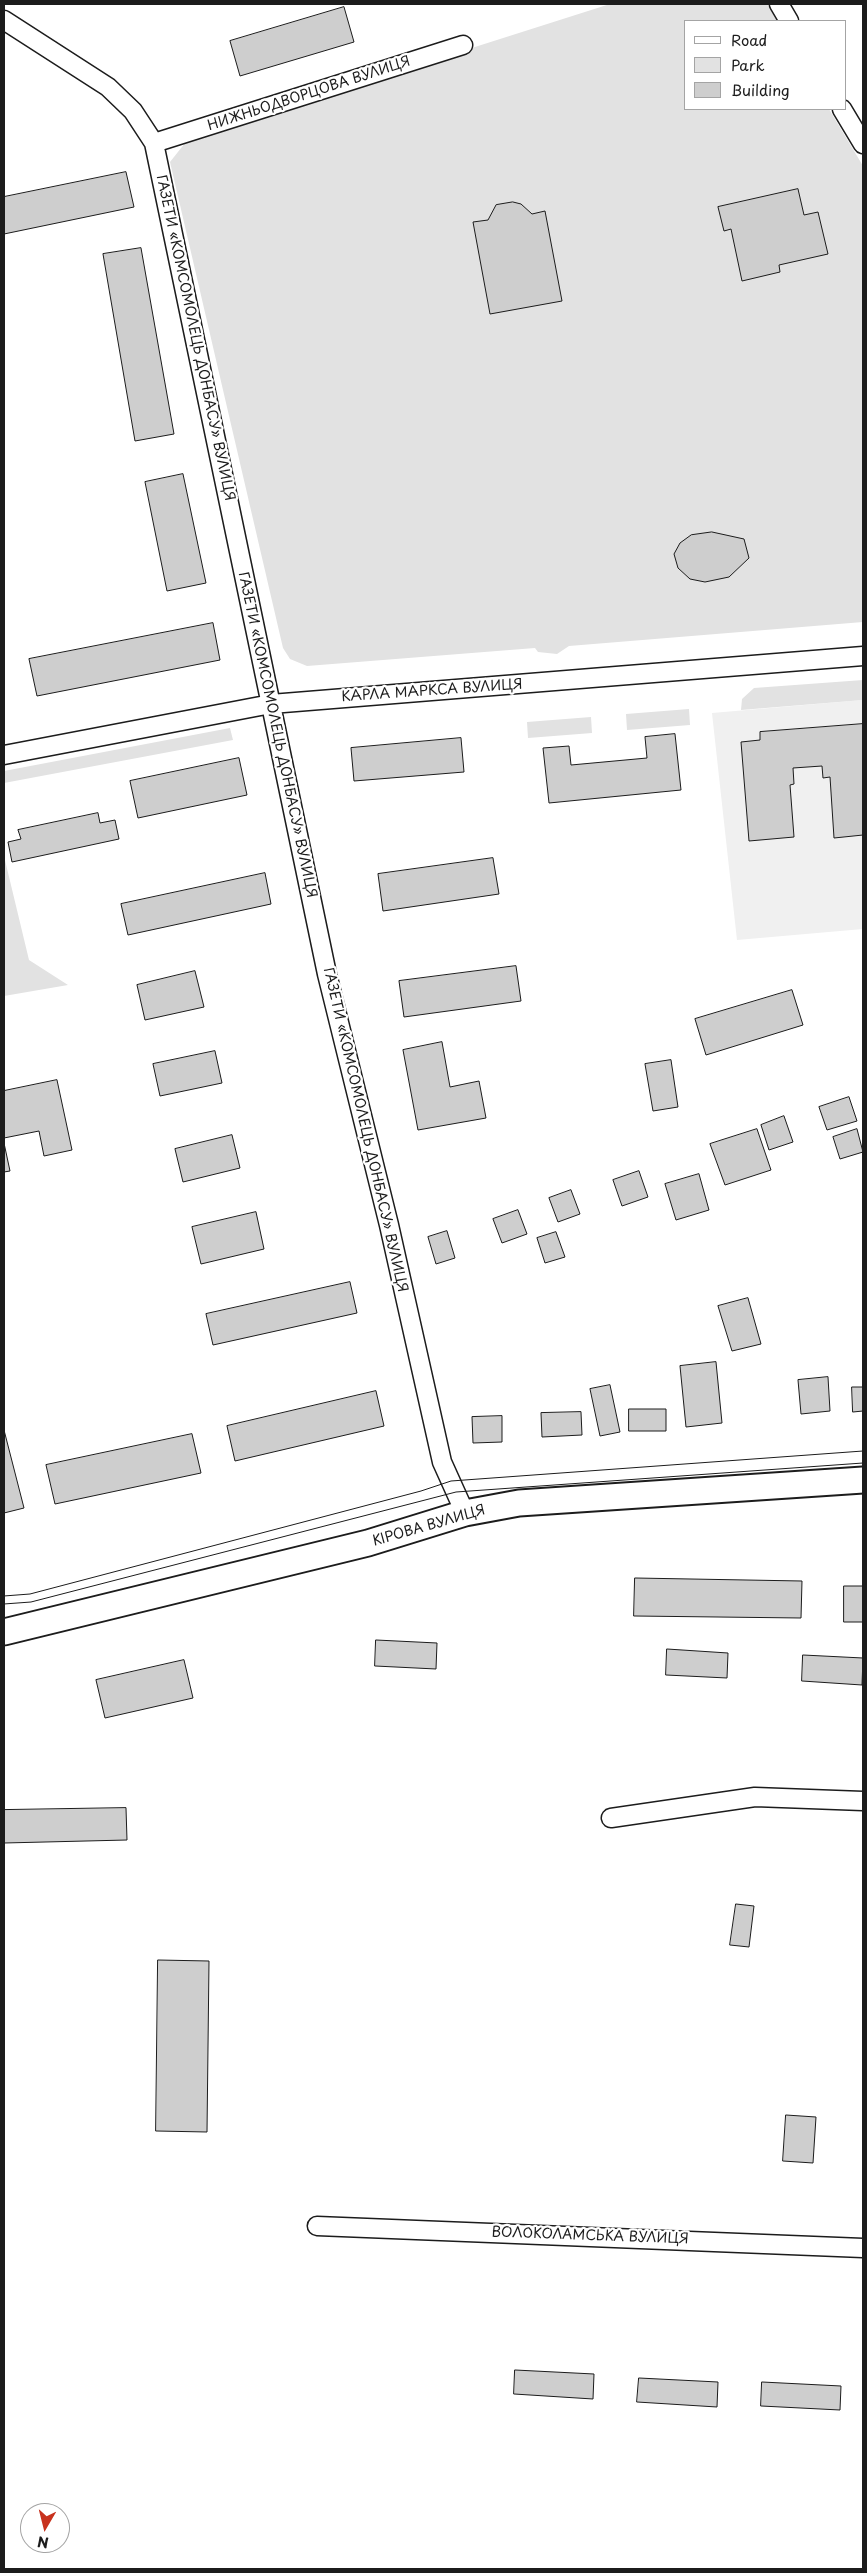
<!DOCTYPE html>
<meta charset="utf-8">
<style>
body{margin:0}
#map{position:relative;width:867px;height:2573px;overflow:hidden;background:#fff;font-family:"Playpen Sans",sans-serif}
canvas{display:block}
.frame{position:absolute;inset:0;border:5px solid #1c1c1c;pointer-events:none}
.legend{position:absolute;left:684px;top:20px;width:162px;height:90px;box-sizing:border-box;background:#fff;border:1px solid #a4a4a4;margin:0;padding:6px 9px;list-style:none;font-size:15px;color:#1c1c1c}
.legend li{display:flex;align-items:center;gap:10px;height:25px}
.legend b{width:25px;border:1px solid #a4a4a4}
.north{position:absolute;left:20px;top:2503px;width:50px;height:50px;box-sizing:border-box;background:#fff;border:1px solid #a4a4a4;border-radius:50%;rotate:188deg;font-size:14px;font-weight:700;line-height:20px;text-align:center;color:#1c1c1c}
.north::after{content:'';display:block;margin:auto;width:18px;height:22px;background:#c8321e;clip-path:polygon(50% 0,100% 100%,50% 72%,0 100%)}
</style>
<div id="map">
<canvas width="867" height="2573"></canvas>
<div class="frame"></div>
<ul class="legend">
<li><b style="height:6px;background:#fff"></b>Road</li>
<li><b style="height:14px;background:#e2e2e2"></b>Park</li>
<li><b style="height:14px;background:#cecece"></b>Building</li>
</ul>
<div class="north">N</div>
</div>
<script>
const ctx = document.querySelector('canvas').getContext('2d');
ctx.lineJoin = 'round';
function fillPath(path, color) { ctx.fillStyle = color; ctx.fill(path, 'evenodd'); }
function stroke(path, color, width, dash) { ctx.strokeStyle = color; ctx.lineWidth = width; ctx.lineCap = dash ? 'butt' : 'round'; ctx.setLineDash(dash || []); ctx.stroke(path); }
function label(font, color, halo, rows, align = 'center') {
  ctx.font = font + ' "Playpen Sans",sans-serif'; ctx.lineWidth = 4.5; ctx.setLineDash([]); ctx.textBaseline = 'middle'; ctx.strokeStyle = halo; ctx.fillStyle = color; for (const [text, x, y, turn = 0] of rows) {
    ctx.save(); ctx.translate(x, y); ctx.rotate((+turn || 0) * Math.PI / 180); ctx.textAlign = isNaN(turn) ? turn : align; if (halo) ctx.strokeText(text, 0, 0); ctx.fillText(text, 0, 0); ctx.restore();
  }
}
fillPath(new Path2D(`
 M863 700V929L737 940 712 713Z`), '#f0f0f0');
fillPath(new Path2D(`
 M610 4H767L777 21H686V109H829L863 166V622L569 646 557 654 538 652 535 648 307 666 290 659 283 648 170 162 189 138Z
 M863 680V700L741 710 742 699 754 688Z
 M689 709 690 725 627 730 626 714Z
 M591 717 592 733 528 738 527 722Z
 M230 728 233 740 4 783V771Z
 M4 856 29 960 68 985 4 996Z`), '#e2e2e2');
const building = new Path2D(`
 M344 7 354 42 240 76 230 41Z
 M126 172 134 207 4 234V197Z
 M798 189 804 215 818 212 828 254 779 265 780 272 742 281 731 229 724 231 718 207Z
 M513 202 521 204 532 214 545 211 562 301 490 314 473 222 488 220 496 205Z
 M141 248 174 434 135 441 103 254Z
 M183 474 206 583 167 591 145 482Z
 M712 532 744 539 749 558 729 577 705 582 690 579 678 568 674 554 680 543 691 535Z
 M213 623 220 660 37 696 29 659Z
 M863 724V835L834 838 830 777 823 778 822 766 793 768 794 784 790 785 794 837 749 841 741 742 760 740V732Z
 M675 734 681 790 549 803 543 748 569 746 571 765 647 758 645 737Z
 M461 738 464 772 354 781 351 748Z
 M239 758 247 795 138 818 130 781Z
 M98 813 100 823 115 820 119 839 12 862 8 842 21 839 18 830Z
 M493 858 499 894 383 911 378 874Z
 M265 873 271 904 128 935 121 904Z
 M516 966 521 1001 404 1017 399 981Z
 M195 971 204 1007 145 1020 137 985Z
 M792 990 803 1025 706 1055 695 1019Z
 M442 1042 450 1087 479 1081 486 1118 418 1130 403 1050Z
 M215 1051 222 1083 160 1096 153 1064Z
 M671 1060 678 1107 653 1111 645 1064Z
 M57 1080 72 1150 44 1156 39 1131 4 1138V1091Z
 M849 1097 857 1121 827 1130 819 1107Z
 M784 1116 793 1142 769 1150 761 1125Z
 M757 1129 771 1170 725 1185 710 1144Z
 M857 1129 863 1152 840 1159 833 1137Z
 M232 1135 240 1168 183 1182 175 1149Z
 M4 1143 10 1171 4 1172Z
 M639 1171 648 1197 622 1206 613 1180Z
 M699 1174 709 1210 676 1220 665 1184Z
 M571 1190 580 1214 558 1222 549 1198Z
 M518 1210 527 1234 502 1243 493 1219Z
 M256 1212 264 1249 201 1264 192 1227Z
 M447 1231 455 1258 436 1264 428 1237Z
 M556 1232 565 1257 545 1263 537 1238Z
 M350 1282 357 1313 213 1345 206 1314Z
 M748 1298 761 1344 732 1351 718 1306Z
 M716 1362 722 1423 686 1427 680 1366Z
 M828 1377 830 1411 801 1414 798 1380Z
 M610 1385 620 1432 600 1436 590 1389Z
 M852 1387H863V1411L853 1412Z
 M376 1391 384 1426 235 1461 227 1426Z
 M629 1409H666V1431H629Z
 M581 1412 582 1435 542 1437 541 1413Z
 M502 1416V1442L473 1443 472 1417Z
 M4 1430 24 1508 4 1513Z
 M192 1434 201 1473 55 1504 46 1465Z
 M635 1578 802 1581 801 1618 634 1616Z
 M844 1586H863V1622H844Z
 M376 1640 437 1643 436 1669 375 1666Z
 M667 1649 728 1653 727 1678 666 1675Z
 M803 1655 863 1658 862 1685 802 1681Z
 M184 1660 193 1698 105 1718 96 1680Z
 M126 1808 127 1840 4 1843V1810Z
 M736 1904 754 1906 749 1947 730 1945Z
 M158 1960 209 1961 207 2132 156 2131Z
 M786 2115 816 2117 813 2163 783 2161Z
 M515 2370 594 2374 593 2399 514 2394Z
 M639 2378 718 2382 717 2407 637 2402Z
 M762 2382 841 2386 840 2410 761 2406Z`);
fillPath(building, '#cecece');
stroke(building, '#1c1c1c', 1);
const minor = new Path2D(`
 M779 4 789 21
 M4 20 108 87 133 111 154 143 327 974 389 1225 442 1462 465 1513
 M842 109 863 144
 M154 143 463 45
 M4 755 271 704 863 656
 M611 1818 755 1797 863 1801
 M317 2226 863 2248`);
const secondary = new Path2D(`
 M4 1632 368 1543 465 1513 519 1503 863 1480`);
stroke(minor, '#1c1c1c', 21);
stroke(secondary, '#1c1c1c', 29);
stroke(minor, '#fff', 18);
stroke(secondary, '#fff', 25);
stroke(new Path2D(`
 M4 1596 30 1594 421 1491 451 1481 863 1451
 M4 1604 31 1602 456 1492 863 1463`), '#1c1c1c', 1);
label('14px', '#1c1c1c', '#fff', [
 ["НИЖНЬОДВОРЦОВА ВУЛИЦЯ",309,94,-18],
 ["ГАЗЕТИ «КОМСОМОЛЕЦЬ ДОНБАСУ» ВУЛИЦЯ",195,338,78],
 ["КАРЛА МАРКСА ВУЛИЦЯ",432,691,-4],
 ["ГАЗЕТИ «КОМСОМОЛЕЦЬ ДОНБАСУ» ВУЛИЦЯ",277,735,78],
 ["ГАЗЕТИ «КОМСОМОЛЕЦЬ ДОНБАСУ» ВУЛИЦЯ",365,1130,77],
 ["КІРОВА ВУЛИЦЯ",429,1526,-16],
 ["ВОЛОКОЛАМСЬКА ВУЛИЦЯ",590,2236,2]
]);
</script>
